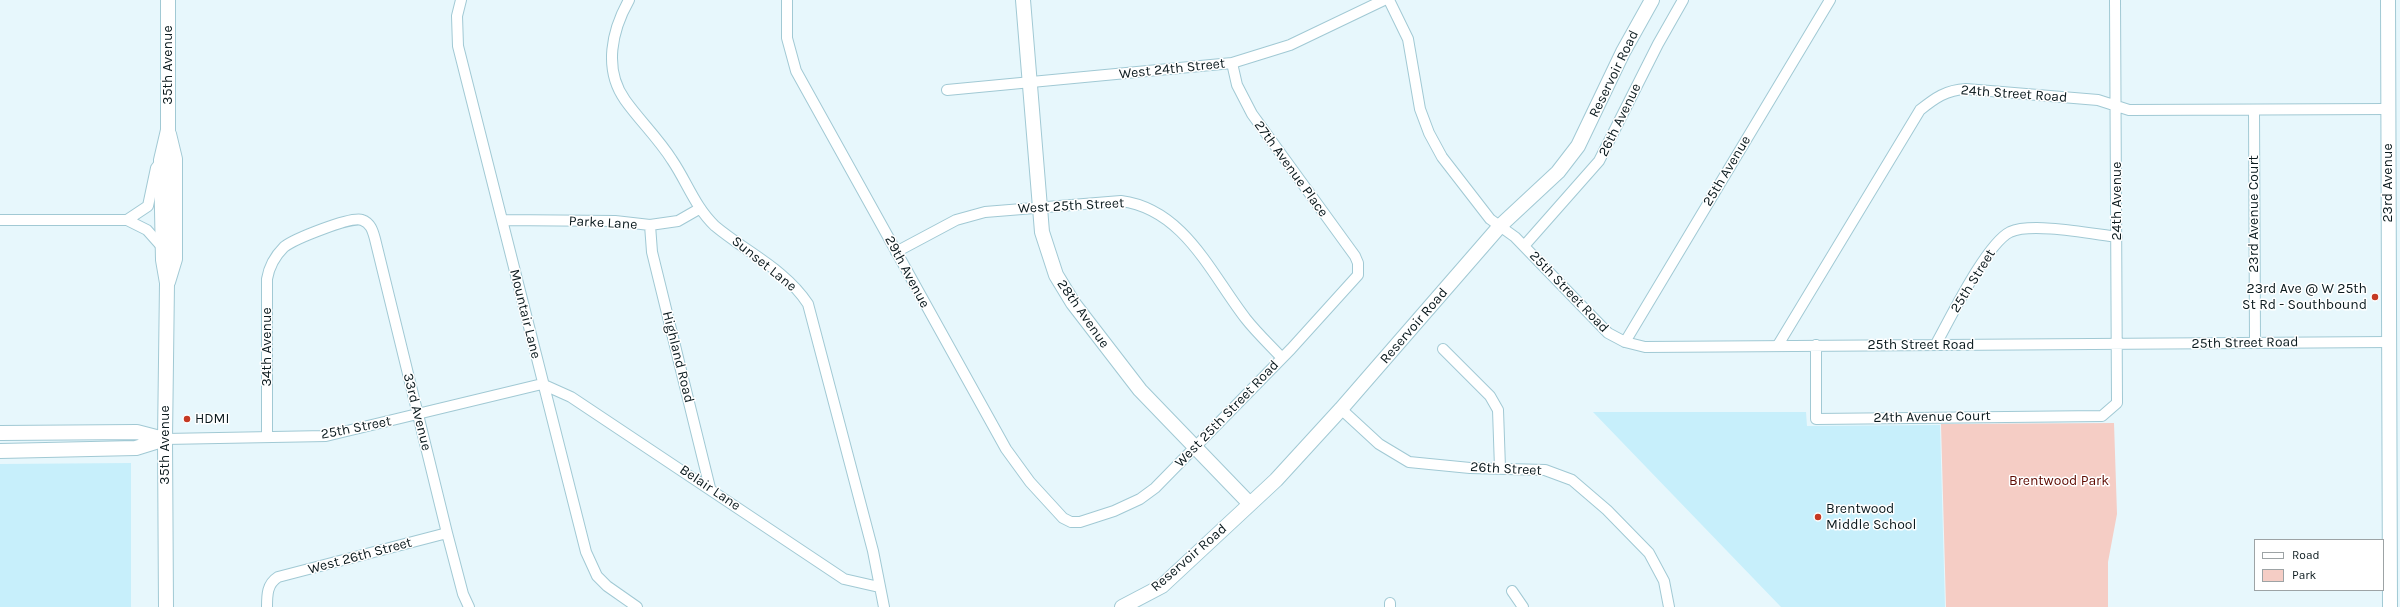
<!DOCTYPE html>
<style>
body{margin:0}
#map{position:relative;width:2400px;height:607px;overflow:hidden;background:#e7f7fc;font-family:Karla,sans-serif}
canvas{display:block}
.legend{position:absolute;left:2254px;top:539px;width:130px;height:52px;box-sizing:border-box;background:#fff;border:1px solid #9da3a5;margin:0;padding:5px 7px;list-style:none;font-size:12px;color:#0b1a1e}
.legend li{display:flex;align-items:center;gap:8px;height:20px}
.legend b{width:20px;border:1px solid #9da3a5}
</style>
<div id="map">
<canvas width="2400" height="607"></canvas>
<ul class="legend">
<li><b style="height:5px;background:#fff"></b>Road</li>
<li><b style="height:11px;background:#f5cdc5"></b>Park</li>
</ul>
</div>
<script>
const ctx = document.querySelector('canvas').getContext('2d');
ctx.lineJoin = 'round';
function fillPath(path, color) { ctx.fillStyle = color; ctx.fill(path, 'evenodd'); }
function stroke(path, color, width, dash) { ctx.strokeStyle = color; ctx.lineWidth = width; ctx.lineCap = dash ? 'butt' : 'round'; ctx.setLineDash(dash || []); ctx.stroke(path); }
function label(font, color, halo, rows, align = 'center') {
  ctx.font = font + ' Karla,sans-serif'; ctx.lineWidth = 3; ctx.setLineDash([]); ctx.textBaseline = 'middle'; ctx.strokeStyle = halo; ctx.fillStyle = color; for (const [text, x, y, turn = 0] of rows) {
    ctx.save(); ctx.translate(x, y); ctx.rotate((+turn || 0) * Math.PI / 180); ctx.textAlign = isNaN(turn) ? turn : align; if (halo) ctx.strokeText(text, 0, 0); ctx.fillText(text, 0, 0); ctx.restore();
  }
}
fillPath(new Path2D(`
 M1593 412H1806L1807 426 1940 425 1945 607H1781Z
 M131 463V607H0V464Z`), '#c7effb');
fillPath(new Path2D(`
 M2114 423 2117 514 2108 562V607H1946L1941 424Z`), '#f5cdc5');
const street = new Path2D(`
 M461 0 457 16 458 46 586 552 597 576 607 586 637 607
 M629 0C612 30 603 69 625 100 640 121 658 138 672 160 687 182 695 207 715 226 746 252 785 269 808 304L873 551 884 607
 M787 0V38L796 71 1006 449 1030 482 1063 518 1071 522H1080L1114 511 1140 499 1155 488 1291 349 1358 275V263L1355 256 1252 114 1237 85 1232 63
 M1389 0 1408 39 1420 109 1429 133 1442 157 1490 219 1515 237 1608 333 1625 342 1645 347 2389 342
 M947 90 1232 63 1290 45 1384 0
 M2254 110 2255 342
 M0 220H127L147 230 163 248
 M127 220 148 206 156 168 159 164
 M502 220 615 221 650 225 678 221 699 209
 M650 225 652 252 710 488
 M1524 246 1599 161 1658 44 1683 0
 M896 252 956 220 985 212 1121 201C1184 209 1211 274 1246 319 1257 333 1270 345 1282 358
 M1625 342 1830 0
 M1936 344C1950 319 1986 244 2010 232 2032 222 2092 234 2117 237
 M1778 345 1920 110C1935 98 1946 90 1966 89L2098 100 2129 110 2387 109
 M1816 345V419L2102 416 2117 403 2115 0
 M1443 349 1490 396 1498 410 1500 468
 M1341 409 1379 444 1409 462 1470 468 1545 470 1572 480 1607 510 1649 553 1664 581 1669 607
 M267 437V279C269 267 275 256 284 247 294 239 351 216 362 220 371 223 373 232 375 239L447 533 463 594 469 607
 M165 439 326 436 542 384 571 397 844 579 879 587
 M1512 591 1523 607
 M1390 603V607
 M267 607C267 595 267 584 278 577L447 533`);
const secondary = new Path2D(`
 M1023 0 1042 232 1056 275 1073 303 1140 390 1250 504
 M2388 0 2390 607
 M168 282 175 259V159L169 134
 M0 433 137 432 164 439
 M0 451 136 448 165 439
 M166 607 165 439 167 283 163 260 161 160 168 130V0
 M1122 607 1162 586 1276 480 1341 409 1500 226 1558 172 1578 146 1623 52 1652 0`);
stroke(street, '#a1c9d4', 12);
stroke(secondary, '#a1c9d4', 16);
stroke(street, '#fff', 10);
stroke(secondary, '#fff', 14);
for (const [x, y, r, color] of [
 [2375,297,4,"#c53923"],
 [187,419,4,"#c53923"],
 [1818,517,4,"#c53923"]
]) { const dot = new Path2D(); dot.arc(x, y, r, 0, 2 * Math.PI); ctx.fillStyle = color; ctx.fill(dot); stroke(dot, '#fff', 1.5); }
label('14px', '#0b1a1e', '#fff', [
 ["35th Avenue",168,65,-90],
 ["West 24th Street",1172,69,-6],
 ["Reservoir Road",1614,74,-64],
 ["24th Street Road",2014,94,4],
 ["26th Avenue",1620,120,-64],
 ["27th Avenue Place",1291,169,54],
 ["25th Avenue",1727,171,-59],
 ["23rd Avenue",2388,183,-90],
 ["24th Avenue",2117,201,-90],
 ["West 25th Street",1071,206,-3],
 ["23rd Avenue Court",2254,214,-90],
 ["Parke Lane",603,223,3],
 ["Sunset Lane",764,264,39],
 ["29th Avenue",907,272,62],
 ["25th Street",1973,281,-58],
 ["25th Street Road",1569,292,46],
 ["Mountair Lane",525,314,76],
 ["28th Avenue",1083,314,55],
 ["Reservoir Road",1414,326,-49],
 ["25th Street Road",2245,343,-1],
 ["25th Street Road",1921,345],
 ["34th Avenue",267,347,-90],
 ["Highland Road",678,357,76],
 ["33rd Avenue",417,412,76],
 ["West 25th Street Road",1227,414,-46],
 ["24th Avenue Court",1932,417,-1],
 ["25th Street",356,428,-11],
 ["35th Avenue",165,445,-90],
 ["26th Street",1506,469,3],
 ["Belair Lane",710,488,34],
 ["West 26th Street",360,556,-15],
 ["Reservoir Road",1189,558,-41]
]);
label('14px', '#0b1a1e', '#fff', [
 ["23rd Ave @ W 25th",2367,289,"right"],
 ["St Rd - Southbound",2367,305,"right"],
 ["HDMI",195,419],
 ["Brentwood",1826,509],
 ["Middle School",1826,525]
], 'left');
label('14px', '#5e0a01', '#fff', [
 ["Brentwood Park",2059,481]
]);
</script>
